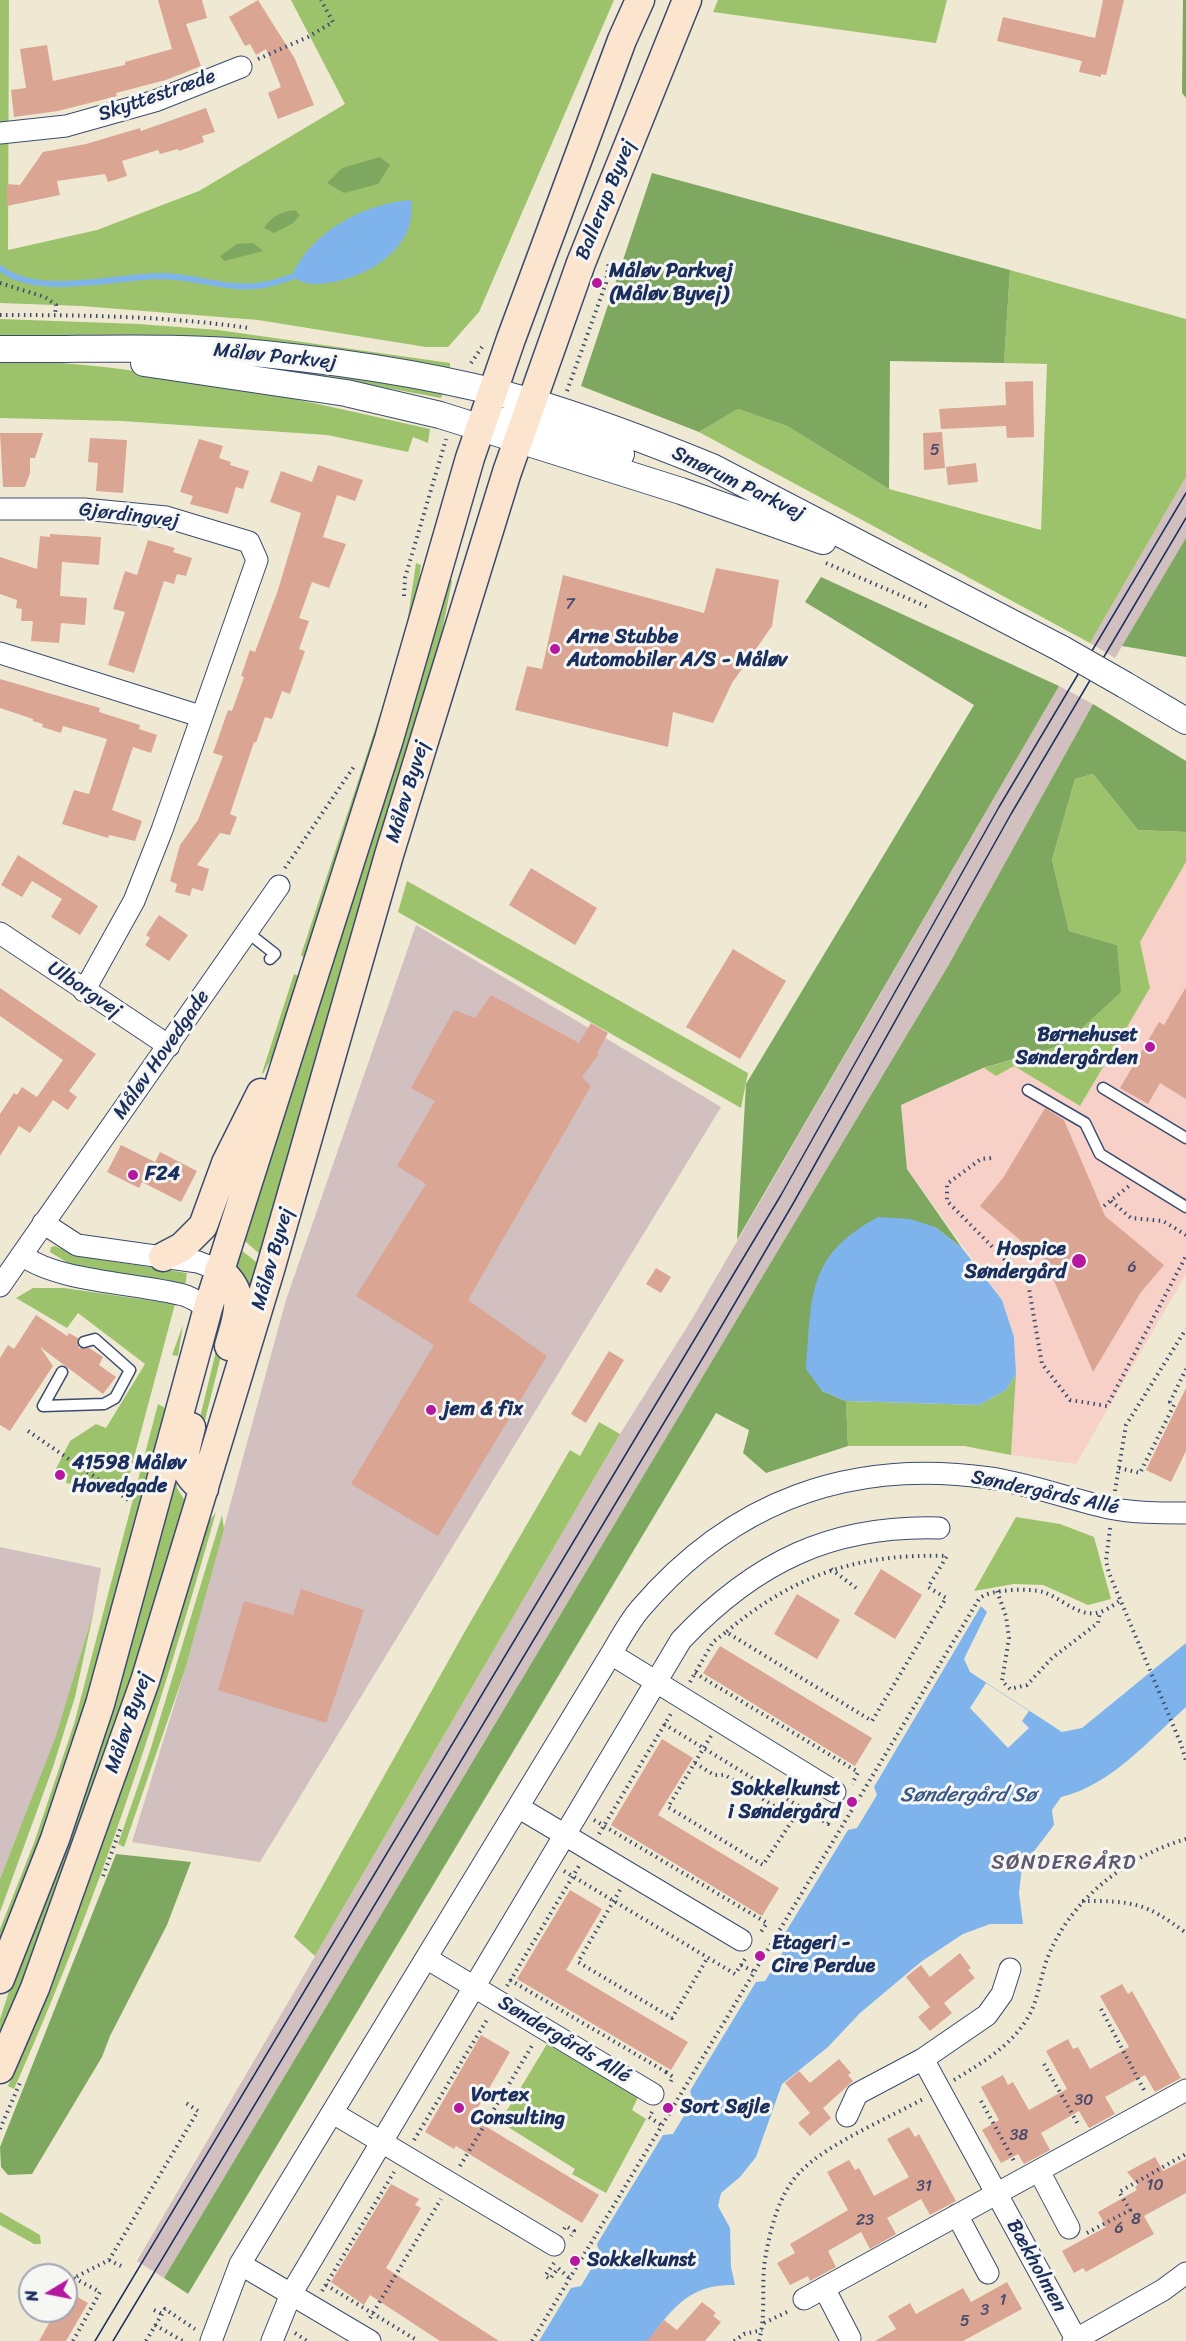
<!DOCTYPE html>
<meta charset="utf-8">
<style>
body{margin:0}
#map{position:relative;width:1186px;height:2341px;overflow:hidden;background:#efe9d3;font-family:Sriracha,sans-serif}
canvas{display:block}
.north{position:absolute;left:18px;top:2263px;width:60px;height:60px;box-sizing:border-box;background:#f6f6f2;border:2px solid #9ea6b7;border-radius:50%;rotate:260deg;font-size:16px;font-weight:700;line-height:24px;text-align:center;color:#1b2f5e}
.north::after{content:'';display:block;margin:auto;width:21px;height:27px;background:#b5179e;clip-path:polygon(50% 0,100% 100%,50% 72%,0 100%)}
</style>
<div id="map">
<canvas width="1186" height="2341"></canvas>
<div class="north">N</div>
</div>
<script>
const ctx = document.querySelector('canvas').getContext('2d');
ctx.lineJoin = 'round';
function fillPath(path, color) { ctx.fillStyle = color; ctx.fill(path, 'evenodd'); }
function stroke(path, color, width, dash) { ctx.strokeStyle = color; ctx.lineWidth = width; ctx.lineCap = dash ? 'butt' : 'round'; ctx.setLineDash(dash || []); ctx.stroke(path); }
function label(font, color, halo, rows, align = 'center') {
  ctx.font = font + ' Sriracha,sans-serif'; ctx.lineWidth = 6; ctx.setLineDash([]); ctx.textBaseline = 'middle'; ctx.strokeStyle = halo; ctx.fillStyle = color; for (const [text, x, y, turn = 0] of rows) {
    ctx.save(); ctx.translate(x, y); ctx.rotate((+turn || 0) * Math.PI / 180); ctx.textAlign = isNaN(turn) ? turn : align; if (halo) ctx.strokeText(text, 0, 0); ctx.fillText(text, 0, 0); ctx.restore();
  }
}
fillPath(new Path2D(`
 M1186 862V1274L1076 1464 1011 1455 1016 1374 1014 1337 1002 1300 907 1169 901 1105 984 1068 996 1076 1014 1066 1080 1106 1150 988 1140 942Z`), '#f7d1c8');
fillPath(new Path2D(`
 M1186 477V539L1115 658 1090 643Z
 M1059 686 1093 704 948 966 164 2278 137 2261 620 1434 692 1319Z
 M416 925 721 1107 260 1862 132 1842 185 1670 286 1300Z
 M0 1547 101 1568 94 1610 58 1732 0 1879Z`), '#d2bfc0');
fillPath(new Path2D(`
 M0 0H9L8 250 97 230 199 191 345 104 291 0H614L479 312 448 347H426L258 320 81 306 0 303Z
 M718 0H947L936 43 713 12Z
 M1010 270 1186 319V477L1090 643 699 432 738 409 787 426 889 489 1041 530 1047 364 1004 363Z
 M0 319 139 324 218 330 450 363V368L0 337Z
 M203 359 349 375 443 392 441 398 355 382 299 379Z
 M0 360C146 363 288 397 430 429L428 443 413 437 408 452 327 435 122 421 0 418Z
 M416 563 421 565 414 617 308 960 301 955 405 638Z
 M450 579 452 581 441 637 355 918 261 1255 239 1236Z
 M1093 774 1138 830 1186 832V862L1140 942 1150 988 1080 1106 1014 1066 996 1076 984 1068 1063 1045 1117 945 1069 931 1052 860 1075 779Z
 M407 881 748 1073 741 1108 398 912Z
 M294 974 302 978 280 1042 263 1074 262 1073Z
 M55 1246 78 1256 187 1273 185 1287 73 1266 50 1252 51 1247Z
 M236 1246 260 1265 247 1309C248 1289 250 1274 231 1262Z
 M33 1288H64L175 1304 124 1495 66 1483 68 1474 56 1469 70 1441 96 1424 106 1428 145 1364 78 1313 67 1328 16 1298Z
 M224 1294 226 1336 204 1424 198 1466 193 1447 215 1355 219 1311Z
 M183 1325 178 1356 172 1355Z
 M1016 1374 1011 1455 964 1446H848L846 1401 979 1405 1006 1390Z
 M158 1404 165 1408C135 1535 102 1662 62 1786 44 1841 20 1894 0 1948V1929L34 1843 74 1724Z
 M599 1422 620 1434 315 1956 294 1937 464 1633 570 1450 580 1456Z
 M176 1477 177 1488 187 1504 134 1674 0 2043V2019Z
 M216 1512C161 1708 97 1903 14 2089L8 2086C85 1902 146 1714 207 1524Z
 M222 1515 224 1529 185 1670 124 1847 118 1844 150 1751Z
 M1016 1517 1060 1524 1094 1537 1111 1599 1088 1605 1043 1585 1014 1584 974 1591Z
 M94 1610 75 1697 53 1767 0 1912V1879L56 1736Z
 M547 2044 638 2097 632 2110 646 2119 606 2193 572 2174 575 2169 500 2122Z
 M0 2212 40 2235 41 2244H34L0 2225Z`), '#9dc26c');
fillPath(new Path2D(`
 M1183 0H1186V98L1182 93Z
 M380 157 390 165 378 184 344 193 327 183 342 168Z
 M652 173 1010 270 1004 363 890 361 889 489 787 426 738 409 699 432 581 386Z
 M295 210 300 215 293 223 274 233 264 228C272 216 280 212 295 210Z
 M253 243 263 251 224 261 220 256 237 244Z
 M1186 538V657L1122 646Z
 M821 577 1059 686 737 1240 746 1084 974 705 805 602Z
 M1093 704 1186 761V832L1138 830 1093 774 1075 779 1052 860 1069 931 1117 945 1121 992 1063 1045 983 1068 901 1105 907 1169 962 1248 935 1227 822 1391 846 1401 848 1446 766 1473 743 1453 749 1430 716 1413 188 2294 164 2278 948 966Z
 M116 1854 191 1862 167 1925 110 2036 102 2057 32 2174 8 2175 1 2167 0 2147Z`), '#7ea860');
fillPath(new Path2D(`
 M411 200C419 251 359 284 313 284 306 284 298 280 291 277 311 232 362 204 411 200Z
 M878 1217 910 1219 935 1227 962 1248 1002 1300 1014 1337 1016 1374 1006 1390 979 1405 846 1401 822 1391 806 1369C812 1296 806 1256 878 1217Z
 M981 1606 987 1612 964 1659 970 1672 1062 1732 1082 1728 1186 1643V1707C1150 1739 1110 1786 1061 1797L1052 1810 1054 1825 1022 1867 1019 1893 1023 1924H990L963 1934 922 1961 860 2013 828 2047 782 2084 756 2157 740 2177 721 2193 718 2206 730 2228 731 2267 735 2285C690 2284 673 2307 648 2341H539L571 2288 581 2286 600 2254 597 2244 663 2135 673 2134 693 2101 690 2091 756 1982 765 1981 786 1947 782 1938 848 1830 857 1828 877 1795 874 1787Z`), '#7eb3ec');
fillPath(new Path2D(`
 M986 1683 1029 1711 1022 1721 1029 1728 1008 1748 970 1708Z`), '#efe9d3');
stroke(new Path2D(`
 M0 268C36 298 114 277 159 276 209 276 237 299 291 277`), '#7eb3ec', 6);
fillPath(new Path2D(`
 M158 0H202L207 18 186 24 201 66 166 80 116 93 117 96 58 111 14 117 11 90 26 88 20 49 47 45 53 81 125 65V62L172 49Z
 M258 0 295 59 314 105 278 119 268 93 281 87 266 49 256 55 250 44 245 46 229 17Z
 M1103 0H1124L1106 75 1101 74V77L1079 72 1082 61 997 41 1003 17 1095 38Z
 M206 108 215 132 202 136 204 142 179 151 178 149 160 154 158 150 122 161 127 176 108 182 105 174 57 181 60 195 7 206V184L20 185 43 152 86 144 140 128 141 131Z
 M1033 381 1034 437 1007 438 1006 426 941 429 939 409 1006 405 1005 382Z
 M942 432 945 468 924 470 923 433Z
 M0 433H43L35 458H30V473L25 487H3Z
 M90 438 127 440 123 493 96 491 98 463 88 462Z
 M199 439 223 446 219 458 231 462 230 465 249 471 243 489 236 487 228 514 190 504 193 496 180 492Z
 M976 463 978 482 948 485 946 467Z
 M318 465 363 480 355 501 337 495 323 537 346 544 329 588 312 582 299 618 309 621 299 649 305 651 290 694 282 691 272 719 265 717 256 743 254 742 230 814 237 817 230 835 220 833 197 865 209 869 203 891 192 888 190 896 175 892 177 884 170 881 180 845 198 820 223 756 213 753 228 710 232 711 244 677 241 676 250 650 255 652 278 590 301 513 270 502 281 471 312 482Z
 M50 534 101 537 99 565 62 562 60 596 87 598 85 625 61 623 59 643 31 641 33 621H21L22 609 16 608 17 600 0 594V557L37 569 40 536 50 537Z
 M148 540 175 548 173 552 192 558 186 576 177 574 174 584 164 581 134 673 108 665 125 612 113 609 125 571 137 575Z
 M716 568 779 580 772 626 732 683 713 723 673 712 668 747 515 710 527 666 542 669 563 575 704 613Z
 M0 679 100 708 99 712 140 725 139 729 157 735 151 753 133 747 112 810 142 821 135 841 109 835 108 838 62 824 74 790 89 794 107 739 63 726 61 733 42 727 43 724 33 721V719L0 708Z
 M18 855 98 906 80 935 51 917 62 899 32 881 22 897 1 885Z
 M531 868 597 908 575 945 509 905Z
 M159 915 188 935 169 961 145 945 150 938 146 935Z
 M733 949 786 981 740 1059 686 1027Z
 M1186 987V1099L1160 1083 1148 1104 1120 1088 1159 1022 1164 1025Z
 M0 988 96 1054 69 1091 77 1097 68 1110 53 1100 30 1133 19 1126 0 1156V1114L14 1093 17 1095 22 1087 37 1097 63 1060 0 1016Z
 M491 995 579 1043 591 1023 608 1033 597 1053 599 1054 582 1077 591 1086 468 1300 547 1356 438 1536 351 1484 434 1345 356 1296 426 1184 397 1166 435 1101 411 1088 454 1010 475 1018Z
 M1045 1108 1064 1120 1105 1216 1164 1265 1141 1292 1093 1372 1046 1262 980 1206 1003 1178Z
 M121 1145 155 1162 160 1152 197 1171 181 1202 142 1182 139 1188 107 1172Z
 M656 1268 671 1277 661 1293 646 1284Z
 M36 1315 67 1336 69 1333 78 1338 79 1348H89L103 1357 99 1365 116 1377 103 1394 40 1347 53 1366 10 1431 0 1425V1358L8 1345 14 1349Z
 M609 1351 624 1360 586 1423 571 1414Z
 M1186 1388V1451L1171 1482 1146 1470Z
 M881 1569 922 1595 895 1639 854 1614Z
 M301 1589 364 1610 326 1723 218 1690 244 1601 293 1615Z
 M797 1594 840 1620 817 1659 774 1634Z
 M720 1646 872 1738 855 1766 703 1673Z
 M662 1739 693 1758 658 1815 779 1888 762 1916 611 1825Z
 M570 1890 602 1909 566 1970 688 2042 671 2070 517 1979Z
 M960 1953 971 1968 968 1970 975 1978 944 2003 952 2013 930 2031 918 2017 930 2007 906 1977 921 1965 930 1977Z
 M1122 1984 1128 1994 1132 1991 1181 2078 1155 2092 1145 2075 1105 2097 1115 2114 1089 2128 1079 2111 1041 2133 1050 2150 1024 2164 1018 2154 1001 2163 982 2130 999 2120 981 2087 1003 2075 1008 2085 1013 2082 1029 2110 1067 2089 1046 2051 1068 2039 1073 2049 1078 2047 1090 2069 1129 2047 1100 1996Z
 M481 2035 510 2052 472 2118 599 2195 582 2223 456 2146 454 2149 425 2132Z
 M839 2059 851 2073 848 2075 853 2081 823 2108 831 2118 810 2136 798 2123 810 2113 785 2083 799 2071 810 2083Z
 M909 2127 915 2137 919 2134 956 2201 930 2215 921 2199 887 2218 896 2234 870 2249 861 2232 828 2251 836 2267 810 2281 808 2276 790 2285 777 2263 795 2253 790 2244 848 2210 827 2172 849 2160 855 2170 859 2168 874 2196 909 2177 887 2139Z
 M1155 2157 1163 2171 1186 2159V2193L1144 2216 1154 2234 1086 2272 1083 2268 1074 2273 1062 2251 1106 2227 1098 2212 1137 2190 1135 2187 1138 2185 1127 2172Z
 M391 2184 419 2199 415 2205 421 2208 386 2268 499 2341H440L370 2295 364 2305 331 2282Z
 M1007 2282 1022 2309 963 2341H875L896 2329 888 2316 910 2303 916 2314 963 2288 971 2302Z
 M66 2290 88 2303 66 2341H39L56 2311H66Z
 M702 2302 716 2313 713 2316 721 2322 705 2341H647L664 2320 677 2330Z`), '#dba594');
const service = new Path2D(`
 M247 932 275 954 270 959
 M1103 1088 1186 1138
 M1028 1090 1085 1123 1100 1154 1186 1207
 M62 1372 43 1406 104 1404 115 1398 130 1370 95 1339 84 1342`);
const minor = new Path2D(`
 M0 133 66 126 155 101 241 67
 M0 509H84L166 517 249 542 257 560 162 830 134 901 84 991
 M0 653 200 716
 M0 933 169 1046
 M43 1223 77 1245 198 1262 219 1270
 M22 1255C57 1282 138 1283 183 1295 192 1297 200 1304 208 1308
 M0 1286 279 886
 M611 1654 835 1792
 M518 1807 741 1940
 M426 1958 653 2094
 M923 2059 1076 2339
 M333 2113 554 2245
 M847 2116 857 2094 923 2059 987 2015 1002 1994 1010 1969
 M1039 2171 1069 2228
 M957 2215 988 2273
 M240 2264 370 2341
 M824 2288 850 2338
 M804 2299 1186 2090
 M211 2341 240 2264 611 1654C620 1639 629 1622 640 1609 732 1501 850 1458 990 1478 1030 1484 1069 1499 1109 1508 1133 1513 1161 1513 1186 1513
 M272 2341 291 2294 681 1640C755 1562 831 1525 939 1528
 M1073 2341 1163 2290 1186 2273`);
const tertiary = new Path2D(`
 M0 349C88 350 176 345 264 354 353 363 446 377 532 402 594 420 653 443 712 467L1062 649
 M144 363 346 393 440 415 681 491 823 541
 M504 421 525 420 621 454
 M1125 685 1186 721`);
const secondary = new Path2D(`
 M163 1257 182 1247 203 1226 226 1163 261 1093
 M219 1270C248 1294 238 1314 229 1346
 M191 1427C184 1456 177 1470 204 1489
 M0 1979 55 1839 100 1704 208 1308 389 739 470 458 511 339 622 40 640 0
 M0 2069 35 1988 145 1681 270 1270 389 855 507 472 581 263 687 0`);
stroke(service, '#3b4b70', 13);
stroke(minor, '#3b4b70', 23);
stroke(tertiary, '#3b4b70', 28);
stroke(secondary, '#3b4b70', 31);
stroke(new Path2D(`
 M258 59 308 37 333 22 321 0
 M0 283 45 297 56 305 55 315
 M0 315C82 315 167 316 249 328
 M471 363 482 347
 M567 391 606 283 609 261
 M826 563 930 608
 M404 596 405 578 446 439
 M285 868 355 765
 M991 1158 981 1159 947 1184V1201L1028 1283 1042 1364 1070 1400 1107 1406 1186 1256
 M1111 1201 1131 1218 1163 1221 1186 1235
 M1104 1206 1129 1186
 M28 1431 130 1501
 M1119 1468 1140 1473 1174 1405 1170 1402 1186 1369
 M1115 1491 1126 1425 1186 1329
 M1110 1528 1106 1561 1109 1573 1181 1744 1186 1761
 M831 1569 856 1588
 M997 1591 1006 1616 1009 1638 1002 1681 1010 1689 1027 1685 1052 1658 1098 1623 1100 1612
 M695 1673 858 1772 852 1784
 M690 1682 713 1642 726 1632 872 1721 946 1598 928 1587 947 1556C858 1553 794 1575 726 1632
 M664 1724 828 1824 836 1811
 M711 1736 668 1807 763 1865 801 1807
 M695 1763 714 1775H725L793 1818
 M594 1820 767 1923 759 1935
 M599 1834 672 1712
 M564 1871 735 1974 745 1959
 M103 1876 121 1827
 M620 1890 578 1962 672 2018 708 1957
 M1082 1901C1132 1901 1145 1902 1186 1933
 M741 1965 753 1971
 M510 1980 666 2072
 M507 1986 579 1866
 M1101 2009 1144 2090
 M1044 2064 1079 2126
 M666 2072 673 2077 670 2083
 M954 2080C980 2064 1008 2048 1025 2022 1038 2003 1039 1983 1046 1962 1068 1901 1125 1857 1186 1839
 M981 2101 1014 2161
 M652 2112 649 2117 661 2125
 M0 2129 20 2083
 M414 2140 488 2018
 M460 2166 533 2044
 M564 2229 566 2226 574 2231 571 2236
 M1087 2233 1130 2210 1119 2192 1186 2154
 M109 2260 121 2266
 M554 2263 545 2276 550 2279 558 2268 569 2278
 M66 2282 109 2260 198 2111 183 2101
 M326 2285 418 2341
 M322 2291 394 2172
 M154 2310 162 2314
 M370 2318 441 2199
 M764 2323 791 2310
 M155 2325 183 2341
 M295 2333 307 2341
 M73 2341 100 2292 74 2278
 M146 2341 165 2309 195 2329
 M532 2341 979 1599C988 1589 1030 1588 1043 1592 1062 1598 1080 1619 1100 1612 1107 1610 1115 1604 1121 1600
 M734 2341 744 2334 762 2330
 M759 2341C767 2312 760 2283 766 2254 771 2226 780 2191 802 2170 828 2144 890 2117 925 2098`), '#3b4b70', 4, [1.5, 4.5]);
stroke(service, '#fff', 10);
stroke(minor, '#fff', 21);
stroke(tertiary, '#fff', 26);
stroke(secondary, '#fbe5cf', 28);
stroke(new Path2D(`
 M95 2341 781 1195 999 807 1186 493
 M113 2341 707 1351 794 1202 1011 814 1186 518`), '#1b2f5e', 1.5);
const tertiaryBridge = new Path2D(`
 M1062 649 1125 685`);
stroke(tertiaryBridge, '#3b4b70', 28, []);
stroke(tertiaryBridge, '#fff', 26);
for (const [x, y, r, color] of [
 [597,283,6,"#b5179e"],
 [555,649,6,"#b5179e"],
 [1150,1047,6,"#b5179e"],
 [133,1175,6,"#b5179e"],
 [1079,1261,8,"#b5179e"],
 [431,1410,6,"#b5179e"],
 [60,1475,6,"#b5179e"],
 [852,1802,6,"#b5179e"],
 [760,1956,6,"#b5179e"],
 [459,2108,6,"#b5179e"],
 [668,2108,6,"#b5179e"],
 [575,2261,6,"#b5179e"]
]) { const dot = new Path2D(); dot.arc(x, y, r, 0, 2 * Math.PI); ctx.fillStyle = color; ctx.fill(dot); stroke(dot, '#f6f6f2', 2); }
label('16px', '#4b4c6c', null, [
 ["5",935,451],
 ["7",570,605],
 ["6",1132,1268],
 ["30",1084,2101],
 ["38",1019,2136],
 ["10",1155,2186],
 ["31",924,2187],
 ["8",1136,2220],
 ["23",865,2221],
 ["6",1119,2229],
 ["1",1003,2301],
 ["3",985,2311],
 ["5",965,2322]
]);
label('20px', '#1b2f5e', '#f6f6f2', [
 ["Skyttestræde",157,96,-19],
 ["Ballerup Byvej",606,200,-68],
 ["Måløv Parkvej",275,357,6],
 ["Smørum Parkvej",738,484,26],
 ["Gjørdingvej",129,516,7],
 ["Måløv Byvej",408,792,-73],
 ["Ulborgvej",84,990,34],
 ["Måløv Hovedgade",162,1055,-55],
 ["Måløv Byvej",273,1259,-74],
 ["Søndergårds Allé",1045,1493,12],
 ["Måløv Byvej",129,1723,-71],
 ["Søndergårds Allé",564,2040,31],
 ["Bækholmen",1036,2266,61]
]);
label('bold 20px', '#1b2f5e', '#f6f6f2', [
 ["Måløv Parkvej",609,272],
 ["(Måløv Byvej)",609,295],
 ["Arne Stubbe",567,638],
 ["Automobiler A/S - Måløv",567,661],
 ["Børnehuset",1138,1036,"right"],
 ["Søndergården",1138,1059,"right"],
 ["F24",145,1175],
 ["Hospice",1066,1250,"right"],
 ["Søndergård",1066,1273,"right"],
 ["jem & fix",443,1410],
 ["41598 Måløv",72,1464],
 ["Hovedgade",72,1487],
 ["Sokkelkunst",840,1790,"right"],
 ["i Søndergård",840,1813,"right"],
 ["Etageri -",772,1944],
 ["Cire Perdue",772,1967],
 ["Vortex",471,2096],
 ["Consulting",471,2119],
 ["Sort Søjle",680,2108],
 ["Sokkelkunst",587,2261]
], 'left');
label('italic 21px', '#395789', '#f6f6f2', [
 ["Søndergård Sø",968,1796]
]);
ctx.letterSpacing = '1.5px';
label('21px', '#5e5871', '#f6f6f2', [
 ["SØNDERGÅRD",1064,1864]
]);
ctx.letterSpacing = '0px';
</script>
